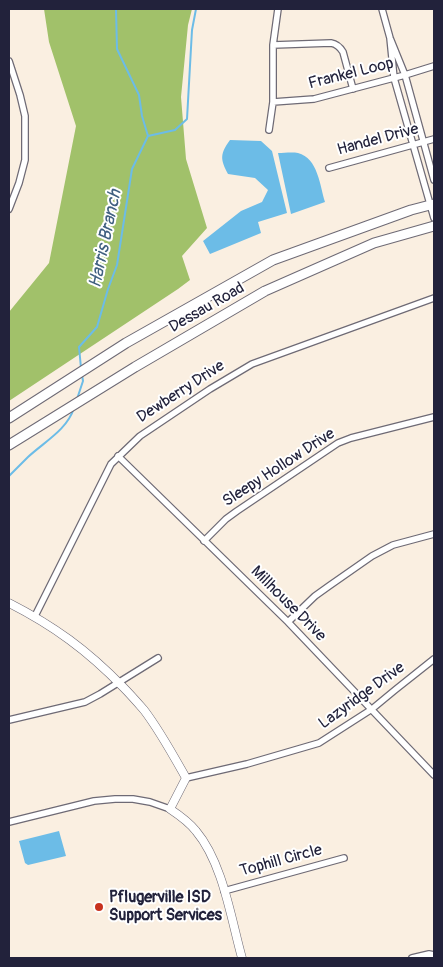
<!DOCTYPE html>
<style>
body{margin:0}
#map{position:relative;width:443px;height:967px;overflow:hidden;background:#faefe1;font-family:Pangolin,sans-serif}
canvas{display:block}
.frame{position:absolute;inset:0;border:10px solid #22223b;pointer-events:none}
</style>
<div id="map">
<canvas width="443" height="967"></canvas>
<div class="frame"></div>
</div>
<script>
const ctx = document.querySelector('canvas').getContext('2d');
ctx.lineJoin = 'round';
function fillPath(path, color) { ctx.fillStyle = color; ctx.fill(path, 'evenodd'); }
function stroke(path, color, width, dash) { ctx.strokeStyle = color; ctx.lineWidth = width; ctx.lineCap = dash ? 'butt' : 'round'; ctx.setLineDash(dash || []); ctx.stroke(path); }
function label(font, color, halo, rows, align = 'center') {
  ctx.font = font + ' Pangolin,sans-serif'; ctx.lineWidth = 4; ctx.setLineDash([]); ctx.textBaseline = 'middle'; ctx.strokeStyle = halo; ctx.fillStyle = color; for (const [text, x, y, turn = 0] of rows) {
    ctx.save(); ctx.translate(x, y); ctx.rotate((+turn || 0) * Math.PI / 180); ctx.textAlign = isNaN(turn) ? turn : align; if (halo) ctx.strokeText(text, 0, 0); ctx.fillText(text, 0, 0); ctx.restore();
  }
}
fillPath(new Path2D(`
 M44 9H192L188 25 181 97 186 159 207 228 182 256 190 280 178 289 9 401V312L49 263 76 126 49 42Z`), '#a1c16a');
fillPath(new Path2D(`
 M230 140 261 141 272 151 287 213 258 222 261 233 210 254 203 241 241 211 262 202 268 190 255 178 228 174C220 159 220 154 230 140Z
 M278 153C284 153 292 152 298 153 318 158 320 186 325 202L291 214Z
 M59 831 66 856 28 865 25 863 19 841Z`), '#6cbce7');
stroke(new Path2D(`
 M148 136 175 130 187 119 192 30 196 9
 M81 368 79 347 97 327 108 289 117 265 132 169 148 136 142 116 139 95 117 49 116 9
 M77 399 83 381 82 375
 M9 476C15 470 22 463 28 457 44 442 67 430 74 408`), '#6cbce7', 2);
const street = new Path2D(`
 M382 9 390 38 405 75 434 180
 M390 38 394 78 434 218
 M273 45 331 43C337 44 340 47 343 52L353 89
 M9 61 20 95 25 116V160L19 183 9 209
 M273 102 314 99 405 75 434 66
 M269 130 273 102V45L278 9
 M329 168 434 139
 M118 456 288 622 434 775
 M204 541 226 519 237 511 338 443 351 438 434 417
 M35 616 111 464 140 436 210 389 252 364 434 298
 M288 622 315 596 329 586 372 556 393 545 434 534
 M9 720 85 702 100 694 158 658
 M186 778 247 764 319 743 372 709 395 690 434 659
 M9 822 94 801 115 799H133L150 802 170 809
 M224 891 344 858
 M412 958 429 954 434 955`);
const secondary = new Path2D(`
 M9 603C54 626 87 650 123 687 130 694 137 702 144 710 160 731 173 755 186 778L170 809C179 815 189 822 196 831 223 863 231 919 242 958`);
const primary = new Path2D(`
 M9 418 126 343 273 260 411 210 434 204
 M9 445 135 367 265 291 374 243 434 226`);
stroke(street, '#6e6a75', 8);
stroke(secondary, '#6e6a75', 9);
stroke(primary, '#6e6a75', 11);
stroke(street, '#fff', 5.5);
stroke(secondary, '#fff', 8);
stroke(primary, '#fff', 9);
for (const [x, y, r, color] of [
 [99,907,5,"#c8321e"]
]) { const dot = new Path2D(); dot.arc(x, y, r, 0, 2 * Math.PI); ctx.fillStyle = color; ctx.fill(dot); stroke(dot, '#fff', 2); }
label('16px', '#22223b', '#fff', [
 ["Frankel Loop",351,74,-14],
 ["Handel Drive",378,140,-15],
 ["Dessau Road",207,308,-30],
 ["Dewberry Drive",181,392,-33],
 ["Sleepy Hollow Drive",279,468,-33],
 ["Millhouse Drive",288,604,45],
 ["Lazyridge Drive",362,696,-36],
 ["Tophill Circle",281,861,-15]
]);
label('bold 16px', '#22223b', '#fff', [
 ["Pflugerville ISD",109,898],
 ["Support Services",109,916]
], 'left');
label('italic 18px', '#406080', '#fff', [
 ["Harris Branch",106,239,-78]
]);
</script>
